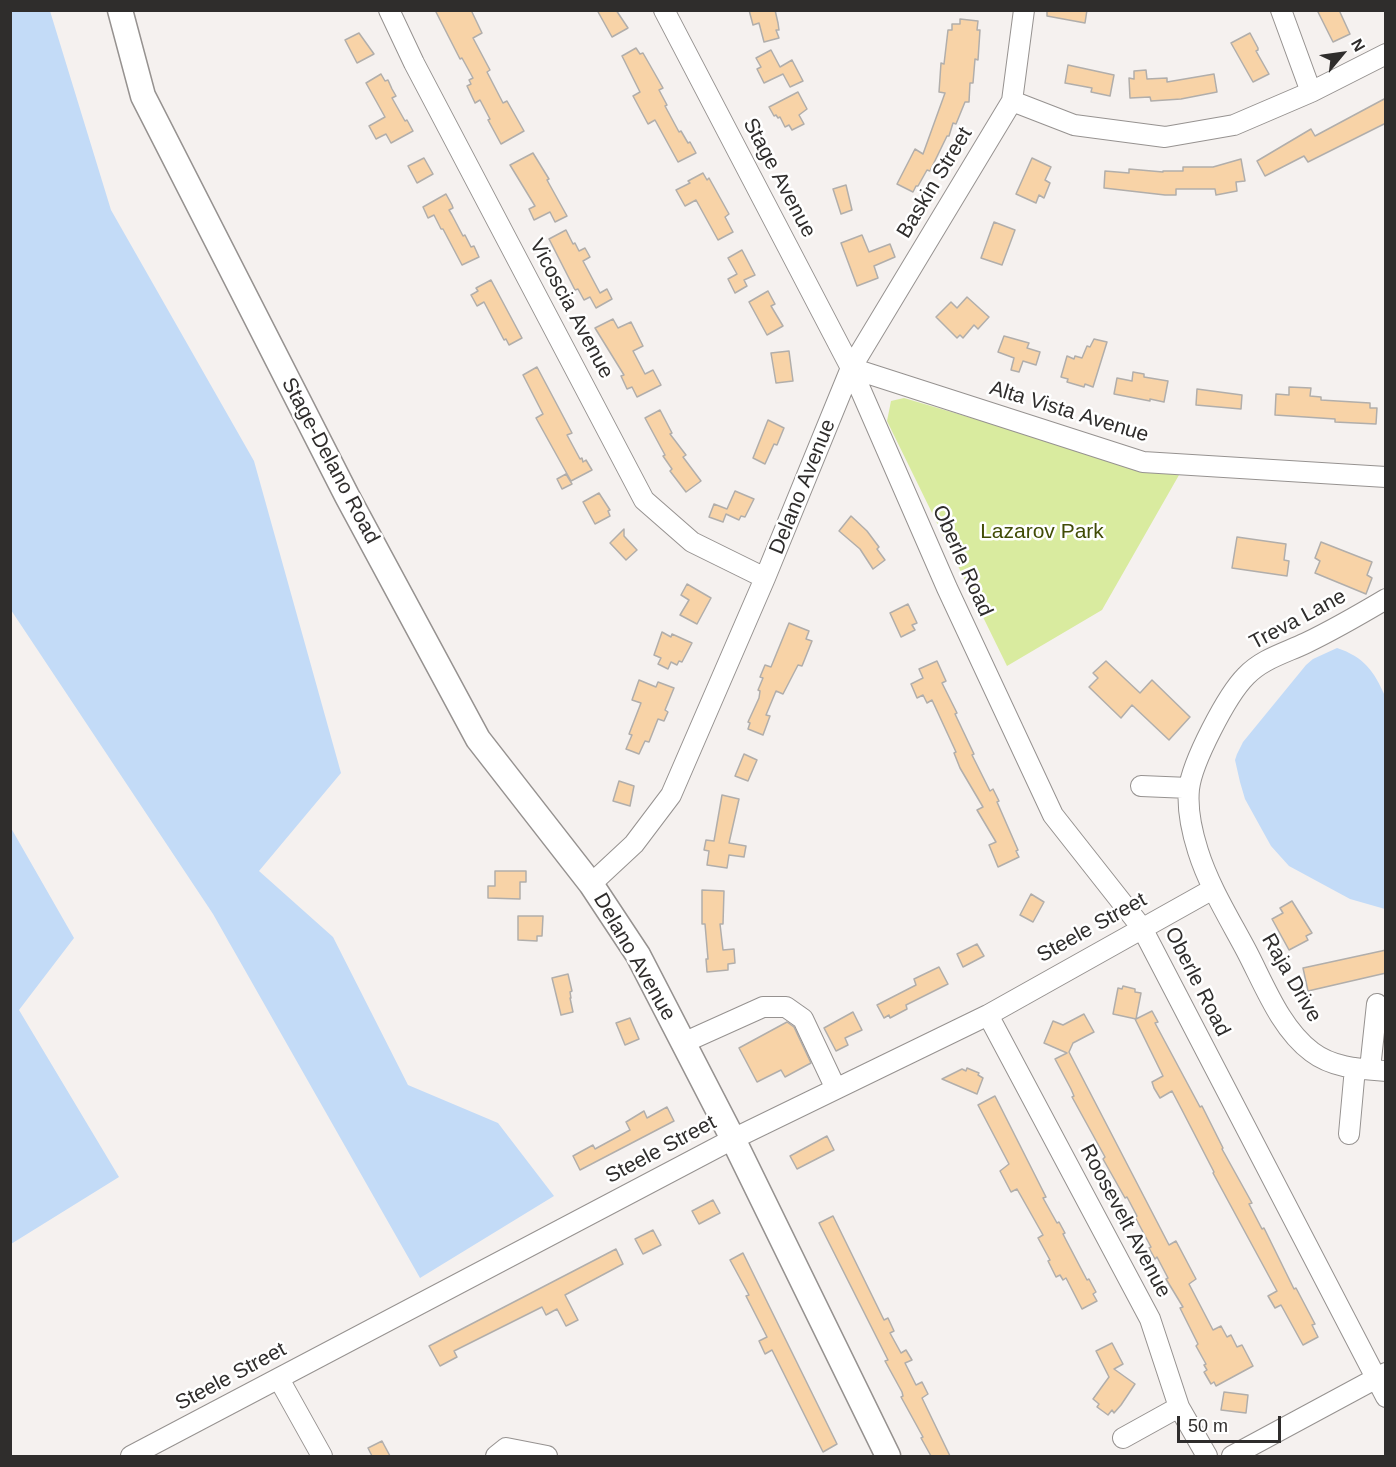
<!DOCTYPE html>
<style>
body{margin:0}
#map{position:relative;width:1396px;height:1467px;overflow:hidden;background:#f5f1ef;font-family:Helvetica,sans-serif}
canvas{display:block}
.frame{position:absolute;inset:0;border:12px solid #2f2d2c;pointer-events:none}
.north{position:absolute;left:1312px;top:24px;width:60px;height:60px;-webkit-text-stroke:4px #fff;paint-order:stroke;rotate:61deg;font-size:16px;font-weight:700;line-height:24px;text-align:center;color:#2f2d2c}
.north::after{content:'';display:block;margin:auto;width:21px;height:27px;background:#2f2d2c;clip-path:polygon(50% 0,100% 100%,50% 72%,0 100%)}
.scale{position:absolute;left:1177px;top:1416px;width:104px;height:27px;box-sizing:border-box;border:3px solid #2f2d2c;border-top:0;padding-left:8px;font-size:18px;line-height:21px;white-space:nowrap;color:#2f2d2c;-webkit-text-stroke:4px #fff;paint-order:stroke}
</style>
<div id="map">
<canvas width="1396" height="1467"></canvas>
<div class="frame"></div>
<div class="north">N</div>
<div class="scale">50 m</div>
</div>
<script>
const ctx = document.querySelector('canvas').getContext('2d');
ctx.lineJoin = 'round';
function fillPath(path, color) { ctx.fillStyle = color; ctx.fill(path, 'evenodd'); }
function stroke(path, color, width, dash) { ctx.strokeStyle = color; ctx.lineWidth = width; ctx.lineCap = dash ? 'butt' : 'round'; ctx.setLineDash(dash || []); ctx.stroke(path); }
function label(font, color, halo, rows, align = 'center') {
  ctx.font = font + ' Helvetica,sans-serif'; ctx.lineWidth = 5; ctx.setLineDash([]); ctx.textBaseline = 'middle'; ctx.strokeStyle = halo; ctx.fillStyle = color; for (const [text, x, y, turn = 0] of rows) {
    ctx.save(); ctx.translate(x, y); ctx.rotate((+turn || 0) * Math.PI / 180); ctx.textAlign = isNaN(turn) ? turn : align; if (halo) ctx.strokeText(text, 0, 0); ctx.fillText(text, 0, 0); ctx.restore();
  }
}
fillPath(new Path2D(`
 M904 398 1060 444 1179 475 1102 610 1007 666 887 421 891 401Z`), '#d9eb9f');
fillPath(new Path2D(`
 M10 11H50L111 210 254 461 341 773 259 871 333 937 408 1085 498 1123 554 1196 420 1278 213 914 11 610Z
 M1337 648C1364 657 1374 671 1385 696V909L1350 899 1289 866 1271 846 1261 828 1245 799 1240 782 1235 760 1237 754 1243 742 1306 665 1313 659Z
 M11 828 74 938 19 1010 119 1177 11 1244Z`), '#c3dbf7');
const building = new Path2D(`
 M435 10H471L482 33 473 38 490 70 487 72 503 103 507 101 524 131 501 144 488 120 490 119 480 100 475 103 467 86 471 84 469 80 473 78 462 58 460 59Z
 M597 10H616L628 28 612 37Z
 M749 10H775L778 23 779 30H776L779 38 764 42 759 23 753 25Z
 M1047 10H1087L1085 23 1047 16Z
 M1317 10H1339L1350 34 1333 42Z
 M960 19 978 21 977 30H980L978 60 975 59 973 83H970L969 102H965L956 124 953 123 949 136H947L930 171 927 170 918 186H916L913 192 897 184 915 149 923 154 945 93 939 92 941 63 944 64 948 30H952V24H960Z
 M359 33 374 54 357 63 345 40Z
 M1250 33 1258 48V50L1256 51 1269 74 1253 82 1231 43Z
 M636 48 640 54 643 53 663 88 659 90 667 105 665 106 679 132 681 131 688 143 690 142 696 153 678 162 655 120 648 124 633 96 640 92 622 56Z
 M771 50 780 67 792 60 803 81 790 87 783 74 764 83 757 69 761 67 756 58Z
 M1068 65 1114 75 1110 96 1091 92 1092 88 1065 83Z
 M1146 70 1147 79 1167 78V82L1214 74 1217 92 1181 99 1151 101 1150 97 1130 98 1129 78 1134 79V71Z
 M381 74 385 81 388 80 392 89 396 96 392 98 405 121 407 120 413 131 391 143 386 134 376 139 369 126 385 117 366 83Z
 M798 92 807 109 799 115 804 124 792 130 789 125 785 127 780 117 778 118 776 115 774 116 769 107Z
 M1386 98V123L1308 162 1304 156 1265 176 1257 161 1311 129 1315 136Z
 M533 153 549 179 547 180 567 216 555 222 550 212 534 220 529 209 535 206 510 165Z
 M424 158 433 174 417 183 408 166Z
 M1032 158 1051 167 1045 180 1050 183 1044 198 1039 195 1036 203 1016 194Z
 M1241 159 1245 181 1236 182 1237 191 1216 195 1215 189H1176V195H1165L1104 188 1105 171 1129 173V169L1163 172V171H1183V167H1213Z
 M703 173 707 180 709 178 729 214 725 217 733 232 718 240 696 200 685 206 676 190 690 183 688 181Z
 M846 185 852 210 841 214 833 189Z
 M446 194 452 205 453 208 449 210 452 215 463 236 465 235 471 247 474 246 479 257 462 265 443 229H441L434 215 428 218 423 207Z
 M994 222 1015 230 1002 265 981 258Z
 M566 230 573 244 575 243 579 251 585 248 590 257 583 261 600 293 607 289 612 299 596 308 590 297 584 300 578 289 575 290 549 239Z
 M862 235 869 252 890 244 895 257 874 266 878 278 857 286 841 243Z
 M742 250 755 275 744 280 747 286 735 293 728 279 737 274 728 258Z
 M491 280 522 338 509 345 506 339 504 340 484 302 477 306 471 295 478 291 476 288Z
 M768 291 775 304 771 306 783 326 767 335 749 302Z
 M967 297 989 317 978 329 974 325 963 338 960 335 957 338 936 317 951 302 957 308Z
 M613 319 618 328 631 322 643 346 633 351 645 374 653 370 661 385 637 397 632 387 627 389 621 376 624 375 595 328Z
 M1004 336 1029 343 1027 348 1040 352 1036 365 1023 361 1019 372 1011 370 1014 358 998 352Z
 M1094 339 1107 342 1093 387 1085 384 1084 387 1067 382 1068 379 1061 377 1067 356 1074 359 1075 356 1082 358 1087 346 1090 347Z
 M789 351 793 381 776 383 771 353Z
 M537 367 572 433 567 435 580 459 582 458 583 462 586 460 592 470 571 481 536 418 543 414 523 375Z
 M1133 372 1144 374V377L1168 381 1164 402 1150 399V401L1114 394 1117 378 1132 381Z
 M1289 387 1311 388 1310 396 1321 397V400L1370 403V408H1377L1376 424 1335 422V419L1275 415 1276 394 1289 395Z
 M1197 389 1242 395 1241 409 1196 405Z
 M660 410 672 433 670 434 686 455 683 457 701 481 686 492 670 471 672 469 663 456 665 455 645 418Z
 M768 420 784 428 777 445 774 444 765 464 753 458Z
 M566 474 572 484 562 489 557 479Z
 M735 491 754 499 745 517 741 516 739 520 726 514 723 522 709 517 714 504 727 509Z
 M599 493 610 510 608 511 610 516 595 524 583 502Z
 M851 516 867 531 879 547 877 549 885 560 873 569 860 549 839 531Z
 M624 529V536L637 550 626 560 610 543Z
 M1237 537 1286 544 1284 560 1289 561 1287 576 1232 568Z
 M1321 542 1372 562 1367 575 1372 578 1366 594 1315 573 1320 561 1315 558Z
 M687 584 711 598 697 624 680 615 689 600 681 595Z
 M908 604 917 623 912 625 915 630 901 637 890 613Z
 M789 623 809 631 806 639 812 641 802 666 798 665 783 694 776 691 766 715 770 716 763 735 748 729 750 723 748 722 759 698 760 691 758 690 763 678 760 677 765 665 771 667Z
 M662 632 671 637 672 634 692 643 682 662 679 661 677 665 671 662 668 669 658 664 661 658 654 655Z
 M937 661 946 681 942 683 957 713 955 714 974 754 972 755 990 791 993 789 999 801 997 802 1018 850 1016 851 1019 857 998 867 989 845 996 842 977 810 983 807 960 768 954 753 956 752 932 700 927 703 923 695 917 698 911 684 923 678 919 669Z
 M1106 661 1140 693 1152 680 1190 717 1169 740 1132 705 1121 718 1089 687 1098 678 1093 673Z
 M639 680 656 687 658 682 674 688 665 710 668 712 664 721 658 719 649 742 645 741 639 754 626 749 632 735 629 734 641 703 632 700Z
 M744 754 757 760 748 781 735 776Z
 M619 781 634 786 630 806 613 801Z
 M722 795 739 799 729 843 746 846 744 857 729 855 727 868 707 865 709 851 704 850 706 840 714 841Z
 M495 871H526V882H520V899L488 898V886H495Z
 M702 890 724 891 723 924H720L723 950 734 949 735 963 728 964V970L707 972 706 959H708L705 924H702Z
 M1031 894 1044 902 1033 922 1020 915Z
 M1292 901 1312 933 1306 936 1308 940 1289 950 1272 919 1283 913 1280 908Z
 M518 916H543L542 936H537V941L518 940Z
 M977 944 984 956 963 967 957 954Z
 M1386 950V973L1308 991 1303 968Z
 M939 967 948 984 906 1005 907 1009 890 1018 889 1015 884 1018 877 1005 916 985 914 979Z
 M568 974 572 991 570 992 571 998H570L573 1012 561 1015 552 978Z
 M1123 986 1135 989V992L1141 993 1136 1019 1152 1011 1158 1022 1155 1023 1200 1107 1202 1106 1223 1148 1222 1149 1252 1203 1249 1204 1262 1229 1264 1228 1294 1289 1296 1288 1315 1324 1312 1325 1318 1337 1303 1345 1281 1305 1275 1308 1268 1296 1277 1291 1213 1173 1214 1172 1183 1112 1172 1091 1160 1098 1154 1088 1152 1082 1163 1076 1135 1019H1136L1113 1014 1118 988 1122 989Z
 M853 1012 862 1030 845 1038 848 1045 836 1051 824 1028Z
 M1084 1014 1094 1032 1073 1043 1069 1052 1169 1245 1176 1241 1196 1279 1189 1284 1213 1330 1221 1326 1227 1337 1231 1335 1237 1347 1242 1345 1253 1366 1216 1386 1214 1382 1211 1384 1204 1372 1207 1370 1204 1365 1206 1364 1196 1346 1198 1344 1180 1308 1183 1307 1166 1279 1168 1278 1157 1257 1155 1259 1149 1248 1151 1247 1135 1217 1137 1216 1127 1197 1125 1198 1103 1159 1105 1157 1072 1097 1074 1096 1071 1089 1055 1059 1067 1053 1044 1043 1053 1021 1063 1025Z
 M630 1018 639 1039 625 1045 616 1023Z
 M787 1022 794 1027 811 1063 785 1077 781 1070 757 1082 739 1048Z
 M967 1068 979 1073 978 1075 983 1078 977 1094 942 1079 962 1069 966 1071Z
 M995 1096 1046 1197 1043 1198 1057 1223 1059 1222 1065 1233 1063 1234 1066 1240 1087 1280 1089 1279 1096 1292 1093 1294 1097 1301 1082 1309 1066 1278 1063 1280 1060 1275 1056 1277 1048 1261 1050 1260 1038 1238 1043 1235 1017 1189 1011 1192 1000 1171 1009 1164 978 1105Z
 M667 1107 674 1121 580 1170 573 1156 593 1145 595 1149 630 1130 626 1122 644 1111 647 1118Z
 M827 1136 834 1150 797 1169 790 1156Z
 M713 1200 720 1213 699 1224 692 1211Z
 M833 1216 884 1320 888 1318 894 1331 890 1333 901 1353 906 1350 912 1360 905 1363 916 1385 922 1382 928 1394 922 1398 950 1456H931L921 1438 923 1437 901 1397 903 1396 902 1392 885 1361 888 1360 819 1223Z
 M653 1230 661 1245 643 1254 635 1239Z
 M616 1249 623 1264 565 1295 578 1320 566 1326 557 1309 546 1315 542 1307 454 1351 457 1357 440 1366 429 1346Z
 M743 1253 837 1444 823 1452 772 1350 765 1354 759 1341 767 1337 746 1296 749 1295 730 1260Z
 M1112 1343 1123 1364 1114 1369 1135 1384 1121 1405 1114 1413 1112 1410 1108 1415 1097 1407 1099 1404 1093 1399 1109 1377 1096 1351Z
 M1224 1392 1248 1395 1246 1413 1221 1410Z
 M382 1441 390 1456H372L368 1448Z`);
fillPath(building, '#f8d3a7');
stroke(building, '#b1aeab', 1.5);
const minor = new Path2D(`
 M389 10 414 63 644 500 692 542 765 578
 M664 10 851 368 947 588 1053 815 1142 928 1386 1397
 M1281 10 1311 92
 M1012 101 1074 125 1165 137 1234 125 1311 92 1386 54
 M851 368 1143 462 1386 477
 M1386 599C1359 615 1333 630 1306 643 1285 653 1262 659 1246 676 1227 695 1192 762 1189 789 1187 809 1192 832 1198 851 1209 886 1229 918 1246 950 1264 984 1280 1028 1312 1052 1333 1068 1360 1069 1386 1071
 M1141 786 1189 788
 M591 884 634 844 671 795 765 578 851 368 1012 101 1024 10
 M988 1015 1150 1319 1179 1407 1207 1456
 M683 1043 763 1007H786L803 1019 836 1089
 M1370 1069 1377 1004
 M1349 1134 1355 1068
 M279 1379 322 1456
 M1123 1438 1179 1407
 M131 1456 733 1139 988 1015 1213 889
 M496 1456 506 1448 547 1456
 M1232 1456 1386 1373`);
const major = new Path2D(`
 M120 10 143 96 347 496 478 739 591 884 638 955 733 1139 888 1456`);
stroke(minor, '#969290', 22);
stroke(major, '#969290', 27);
stroke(minor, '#fff', 20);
stroke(major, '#fff', 24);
label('21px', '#2f2d2c', '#fff', [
 ["Stage Avenue",779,178,62],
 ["Baskin Street",935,183,-59],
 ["Vicoscia Avenue",571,309,62],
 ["Alta Vista Avenue",1069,412,17],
 ["Stage-Delano Road",330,461,62],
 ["Delano Avenue",803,487,-68],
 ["Oberle Road",962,561,66],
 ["Treva Lane",1298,620,-28],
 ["Steele Street",1092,928,-29],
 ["Delano Avenue",634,957,60],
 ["Raja Drive",1291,978,60],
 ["Oberle Road",1197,982,63],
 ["Steele Street",661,1150,-28],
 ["Roosevelt Avenue",1125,1221,62],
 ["Steele Street",231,1377,-28]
]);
label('21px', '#414c06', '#fff', [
 ["Lazarov Park",1042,532]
]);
</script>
